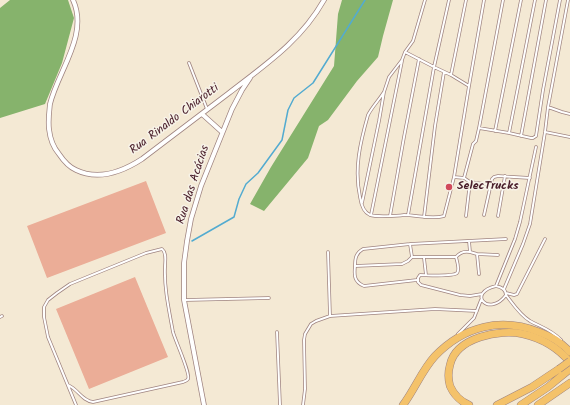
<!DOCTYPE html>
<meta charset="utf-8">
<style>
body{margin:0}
canvas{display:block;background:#f4e9d4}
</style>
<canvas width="570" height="405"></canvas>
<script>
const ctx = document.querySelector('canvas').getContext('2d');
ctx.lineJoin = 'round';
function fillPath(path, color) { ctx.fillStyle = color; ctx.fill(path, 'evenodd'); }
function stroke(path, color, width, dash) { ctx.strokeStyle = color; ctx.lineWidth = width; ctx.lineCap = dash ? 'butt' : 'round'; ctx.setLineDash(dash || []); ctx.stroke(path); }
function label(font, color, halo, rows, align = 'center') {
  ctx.font = font + ' Kalam,sans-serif'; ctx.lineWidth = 3; ctx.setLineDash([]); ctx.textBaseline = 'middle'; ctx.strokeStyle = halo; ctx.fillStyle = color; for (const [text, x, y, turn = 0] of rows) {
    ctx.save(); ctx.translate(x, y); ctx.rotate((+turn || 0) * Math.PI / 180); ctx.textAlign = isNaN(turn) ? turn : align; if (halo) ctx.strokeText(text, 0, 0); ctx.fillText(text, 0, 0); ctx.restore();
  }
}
fillPath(new Path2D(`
 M10 0H68L74 18 62 63 45 104 0 118V8Z
 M342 0H393L383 36 378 57 357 81 328 120 319 126 308 158 264 211 250 204 271 167 334 66 338 14Z`), '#86b36c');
stroke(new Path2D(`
 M192 241 234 217 239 199 246 184 258 173 282 140 288 110 294 98 313 83 365 0`), '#53abd0', 1.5);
fillPath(new Path2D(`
 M146 181 166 233 47 278 27 226Z
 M135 277 168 357 89 389 56 309Z`), '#ebad97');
const service = new Path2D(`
 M405 52 434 67 451 75 469 86
 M189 63 207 109
 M451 75 466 0
 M384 92C379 100 372 107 368 115 360 143 354 169 360 197 361 204 363 212 370 215 376 217 397 216 404 215 417 215 432 220 444 216L454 177 464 178 470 182 466 216
 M548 107 562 112 570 114
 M479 128 503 0
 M495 131 521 0
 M545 132 570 137
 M509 133 535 0
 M521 136 546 0
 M454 177 469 86 484 0
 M464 178 473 144 476 141 479 128 509 133 531 138H533L536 136 543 90 560 0
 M470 182 491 185
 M362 203 379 121 384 92 389 77 402 60 405 52 413 41 425 0
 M371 215 402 61
 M408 215 434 67 449 0
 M484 215 492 179 494 177 498 176 530 178
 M390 216 404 137 419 59
 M498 216 505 176
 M424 217 435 126 444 72
 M469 241 470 252 477 254 498 255
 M328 252 330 316
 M477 254 479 274
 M412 257 410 244 506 239
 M456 257C460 252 465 251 470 252
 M424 258 426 275
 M355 266C355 258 356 253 363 249L410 244
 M417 280 364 286C354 282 354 275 355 266L402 264 408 261 412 257H456C457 261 460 270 457 273 453 277 427 275 420 275L418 278V282L421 285 460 295 470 296 482 294
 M496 286 515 239 520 222 536 147
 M496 286C501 287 506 289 506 295 489 318 466 293 496 286Z
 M504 289 523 244 530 224 545 132 548 107 568 0
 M506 293 514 295 517 294 545 239
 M506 295C513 304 520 315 530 321 541 327 552 330 561 340
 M185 300 269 298
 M0 317 2 316
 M277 332 280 405
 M458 334 474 318 481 300
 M68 385C79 390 81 400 93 402L183 382C185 381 187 381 188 379 191 374 175 340 173 332 169 310 164 288 165 267 165 261 167 253 162 249L146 253 70 284 57 293 48 300 44 307V317L48 337 76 405
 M303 405 305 389 304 340 305 334 311 324 316 321 330 316 435 309 477 311`);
const minor = new Path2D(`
 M73 0C89 35 58 71 50 104 49 113 48 120 49 129 50 138 53 147 59 154 63 160 69 167 76 170 99 181 122 172 142 159 171 137 200 115 229 93 265 65 301 41 324 0
 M202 114 222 132
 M204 405 184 300V263L187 241 191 219 201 186 232 109 242 90 250 78`);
const primary = new Path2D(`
 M403 405C415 389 422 370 435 356 464 326 501 317 539 332 550 336 562 343 570 352`);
const trunk = new Path2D(`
 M469 405C460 401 454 395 450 386 448 379 448 372 450 365 456 337 500 329 523 334 541 338 558 348 570 362
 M497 405 532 387 559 369
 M521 405 548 387 570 369
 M538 405 570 383`);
stroke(service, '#9f8480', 3.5);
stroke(minor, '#9f8480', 5.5);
stroke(primary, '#9f8480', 8);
stroke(trunk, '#9f8480', 8);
stroke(service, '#fff', 2);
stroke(minor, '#fff', 4);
stroke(primary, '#f4c26a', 7);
stroke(trunk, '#f4c26a', 7);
const trunkBridge = new Path2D(`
 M559 369 570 361`);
stroke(trunkBridge, '#9f8480', 8, []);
stroke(trunkBridge, '#f4c26a', 7);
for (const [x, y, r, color] of [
 [449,187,4,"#d1495b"]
]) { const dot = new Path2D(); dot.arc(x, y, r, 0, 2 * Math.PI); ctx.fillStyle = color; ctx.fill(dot); stroke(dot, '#f7f3e8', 1.5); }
label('12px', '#4a1f2b', '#f7f3e8', [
 ["Rua Rinaldo Chiarotti",175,120,-37],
 ["Rua das Acácias",194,185,-72]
]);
label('bold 12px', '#4a1f2b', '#f7f3e8', [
 ["SelecTrucks",457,187]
], 'left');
</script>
